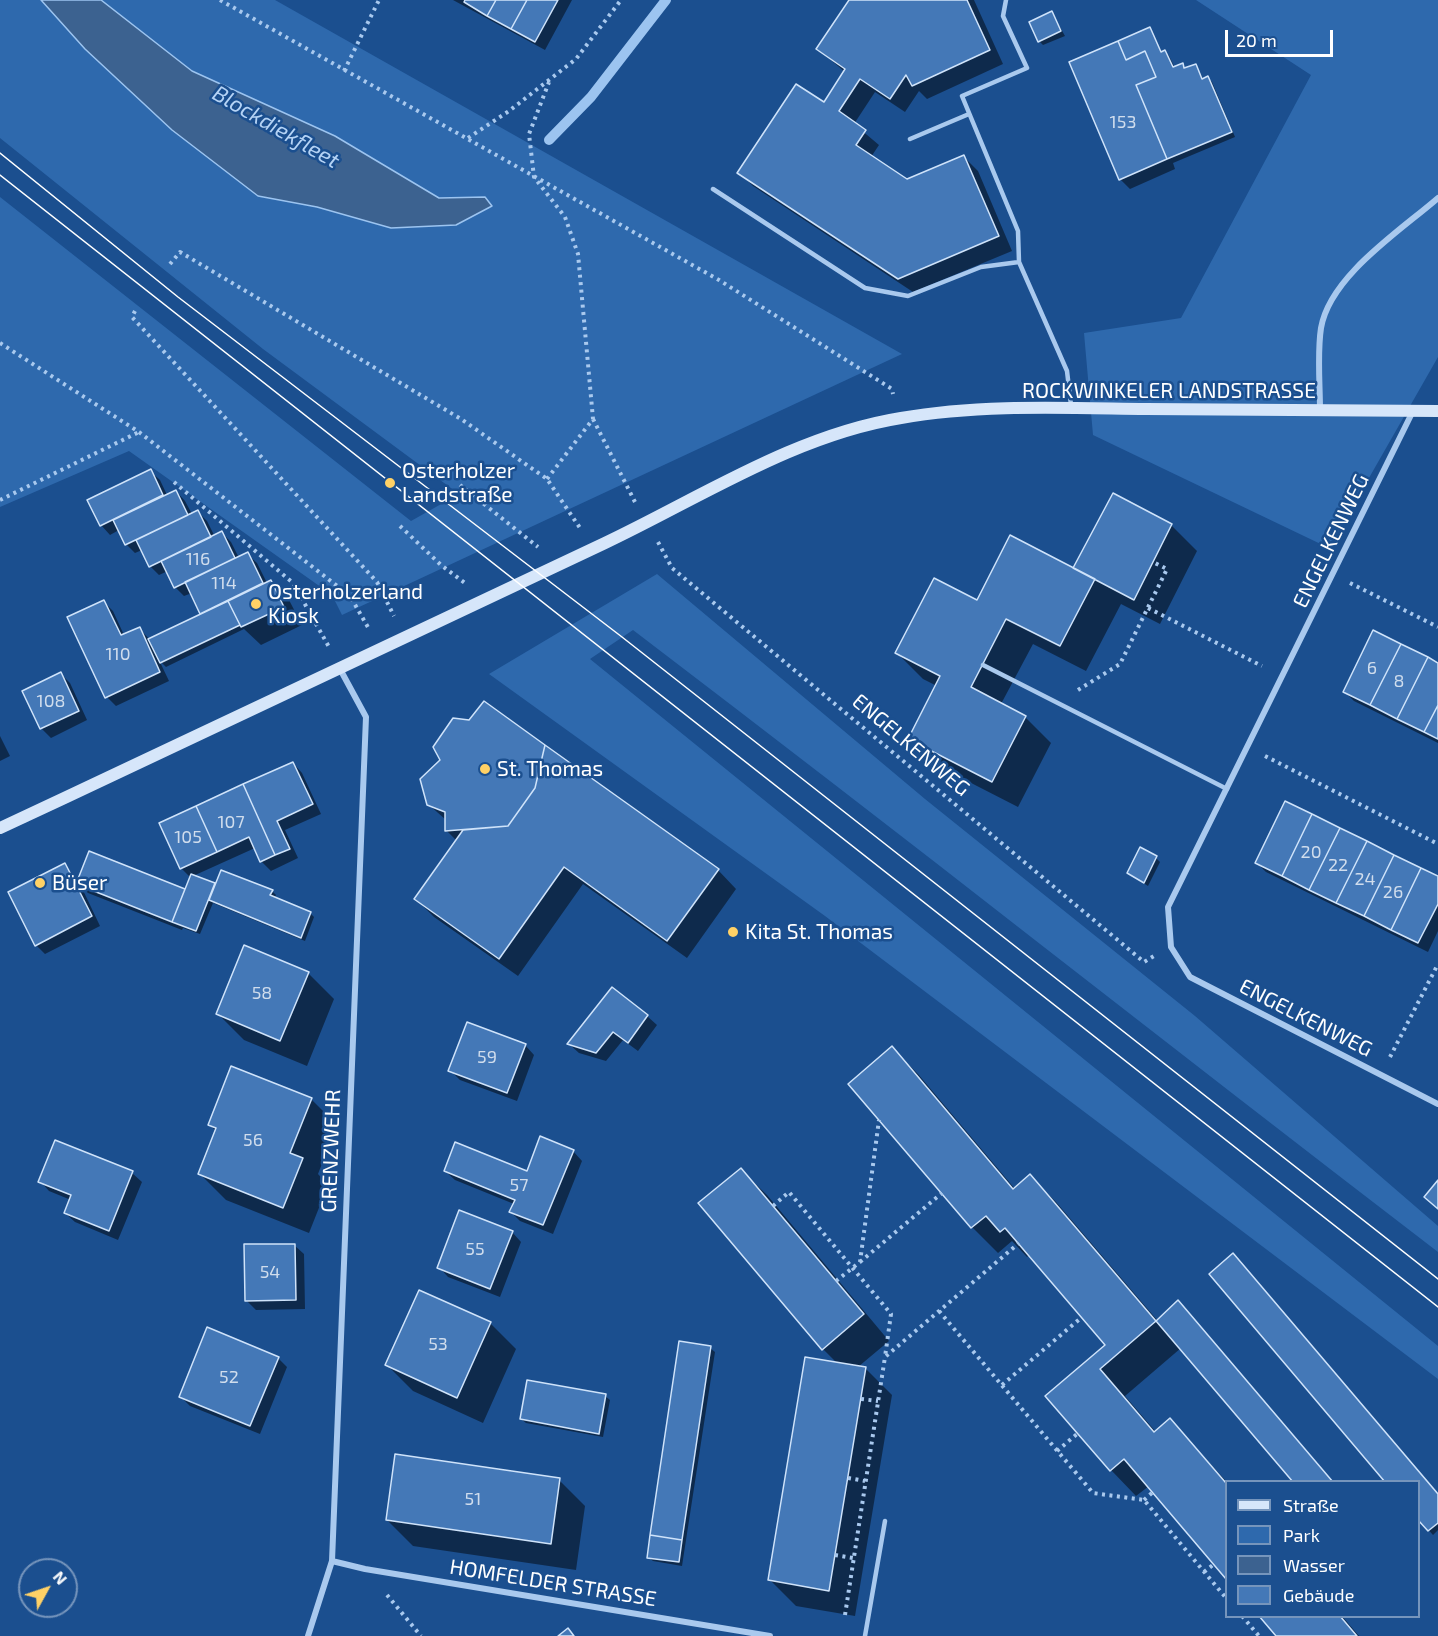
<!DOCTYPE html>
<meta charset="utf-8">
<style>
body{margin:0}
#map{position:relative;width:1438px;height:1636px;overflow:hidden;background:#1b4f8f;font-family:"Exo 2",sans-serif}
canvas{display:block}
.legend{position:absolute;left:1225px;top:1480px;width:195px;height:138px;box-sizing:border-box;background:#1b4f8f;border:2px solid #7695bc;margin:0;padding:8px 10px;list-style:none;font-size:18px;color:#fff}
.legend li{display:flex;align-items:center;gap:12px;height:30px}
.legend b{width:30px;border:2px solid #7695bc}
.north{position:absolute;left:18px;top:1558px;width:60px;height:60px;box-sizing:border-box;background:#1b4f8f;border:2px solid #7695bc;border-radius:50%;rotate:50deg;font-size:16px;font-weight:700;line-height:24px;text-align:center;color:#fff}
.north::after{content:'';display:block;margin:auto;width:21px;height:27px;background:#ffd166;clip-path:polygon(50% 0,100% 100%,50% 72%,0 100%)}
.scale{position:absolute;left:1225px;top:30px;width:108px;height:27px;box-sizing:border-box;border:3px solid #fff;border-top:0;padding-left:8px;font-size:18px;line-height:21px;white-space:nowrap;color:#fff;-webkit-text-stroke:4px #1b4f8f;paint-order:stroke}
</style>
<div id="map">
<canvas width="1438" height="1636"></canvas>
<ul class="legend">
<li><b style="height:8px;background:#d6e6fa"></b>Straße</li>
<li><b style="height:16px;background:#2e69ad"></b>Park</li>
<li><b style="height:16px;background:#3c6290"></b>Wasser</li>
<li><b style="height:16px;background:#4478b7"></b>Gebäude</li>
</ul>
<div class="north">N</div>
<div class="scale">20 m</div>
</div>
<script>
const ctx = document.querySelector('canvas').getContext('2d');
ctx.lineJoin = 'round';
function fillPath(path, color) { ctx.fillStyle = color; ctx.fill(path, 'evenodd'); }
function stroke(path, color, width, dash) { ctx.strokeStyle = color; ctx.lineWidth = width; ctx.lineCap = dash ? 'butt' : 'round'; ctx.setLineDash(dash || []); ctx.stroke(path); }
function label(font, color, halo, rows, align = 'center') {
  ctx.font = font + ' "Exo 2",sans-serif'; ctx.lineWidth = 5; ctx.setLineDash([]); ctx.textBaseline = 'middle'; ctx.strokeStyle = halo; ctx.fillStyle = color; for (const [text, x, y, turn = 0] of rows) {
    ctx.save(); ctx.translate(x, y); ctx.rotate((+turn || 0) * Math.PI / 180); ctx.textAlign = isNaN(turn) ? turn : align; if (halo) ctx.strokeText(text, 0, 0); ctx.fillText(text, 0, 0); ctx.restore();
  }
}
fillPath(new Path2D(`
 M0 0H275L902 354 342 615 332 595 129 451 0 507V197L411 521 459 494 263 349 0 138Z
 M1196 0H1438V357L1329 548 1093 435 1084 333 1181 318 1311 75Z
 M657 574 925 799 1195 1016 1438 1226V1252C1169 1046 903 835 633 630L590 659 1438 1346V1379L825 916 489 674Z`), '#2e69ad');
const water = new Path2D(`
 M41 0H101L192 71 335 136 439 198 485 197 492 206 456 225 391 228 317 207 258 196 172 130 85 49Z`);
fillPath(water, '#3c6290');
stroke(water, '#9cc4f0', 1.5);
fillPath(new Path2D(`
 M453 0H572L545 50Z
 M850 0H974L1003 64 927 99 919 91 905 112 875 92 854 124 879 145 871 157 907 181 964 157 978 171 1012 251 913 292 753 186 739 172 824 104 845 72 818 49Z
 M1052 13 1065 36 1043 45 1039 41Z
 M1150 29 1162 53 1165 51 1169 56 1175 68 1182 65 1186 69 1195 65 1204 80 1208 78 1212 82 1235 137 1173 163 1175 169 1130 189 1120 179Z
 M150 471 160 480 167 495 176 491 185 501 192 514 198 512 207 521 215 537 222 533 231 542 239 558 247 554 257 563 267 583 271 582 289 600 302 625 261 645 244 629 166 667 159 660 169 681 116 706 107 697 104 602 113 611 124 635 139 628 150 640 203 614 192 593 184 596 175 587 168 571 159 575 150 566 142 550 135 553 126 544 119 530 110 535 101 525Z
 M1171 525 1197 551 1160 624 1121 604 1086 671 1033 644 1001 704 1025 717 1051 743 1018 807 936 765 910 739 937 686 923 679 897 653 978 602 1074 571Z
 M1438 664V743L1354 701 1345 692Z
 M61 674 70 683 87 720 51 738 41 728Z
 M470 722 718 870 736 889 687 958 583 884 518 976 434 917 416 899 457 841 446 830V820L428 804 442 760Z
 M0 736 10 756 0 761Z
 M293 763 302 773 321 814 285 830 298 858 271 871 261 861 255 848 193 876 217 886 272 891 276 895 274 899 310 913 314 917 305 941 213 903 200 934 183 928 182 930 88 893 81 886 100 926 45 954 36 945 65 865 78 883 186 892 191 878 181 868Z
 M1156 858 1160 862 1148 886 1128 873Z
 M1256 862 1438 878V931L1428 952 1266 872Z
 M308 973 334 999 307 1066 244 1040 218 1014Z
 M647 1016 657 1025 638 1051 623 1040 606 1061 579 1053 569 1044Z
 M525 1045 534 1055 517 1101 460 1080 450 1070Z
 M892 1048 918 1074 1015 1189 1030 1176 1056 1202 1181 1348 1125 1396 1156 1432 1170 1420 1227 1482 1226 1576 1149 1486 1136 1496 1111 1470 1047 1396 1108 1345 1030 1254 1027 1257 1012 1241 998 1253 972 1227 850 1084Z
 M311 1099 337 1125 318 1174 328 1185 309 1233 226 1200 200 1174 216 1131 209 1124Z
 M56 1142 132 1173 142 1182 118 1240 75 1222 65 1213 71 1200 49 1191 40 1181Z
 M573 1151 582 1161 553 1234 520 1221 511 1212 514 1204 455 1180 445 1171 528 1173Z
 M741 1170 767 1195 889 1341 858 1367 866 1369 892 1395 855 1616 796 1606 770 1580 838 1364 823 1349Z
 M512 1232 521 1242 500 1297 448 1277 439 1267Z
 M294 1245 304 1254 305 1309 256 1310 247 1301Z
 M1211 1274 1438 1495V1530L1433 1535 1418 1518V1482Z
 M490 1323 516 1349 483 1423 413 1391 387 1365Z
 M710 1348 715 1352 682 1566 653 1561 648 1557Z
 M278 1358 287 1367 260 1434 190 1406 180 1396Z
 M605 1396 610 1400 603 1437 526 1423 521 1419Z
 M559 1480 585 1506 576 1570 413 1546 387 1520Z
 M1261 1616H1342L1359 1636H1278Z`), '#0007');
stroke(new Path2D(`
 M549 140 591 97 666 0`), '#9cc4f0', 10);
const building = new Path2D(`
 M465 0H496L487 16 464 2Z
 M496 0H527L511 29 487 16Z
 M527 0H558L535 42 511 29Z
 M849 0H967L990 50 912 86 906 75 890 99 860 79 839 111 866 130 856 145 907 179 964 155 999 236 898 279 737 173 796 84 824 102 845 69 816 49Z
 M1052 11 1061 31 1038 42 1029 22Z
 M1150 27 1161 52 1165 50 1173 67 1183 63 1184 68 1196 64 1202 79 1208 76 1232 132 1167 159 1136 85 1156 77 1145 51 1126 60 1118 41Z
 M1118 41 1126 60 1145 51 1156 77 1136 85 1167 159 1119 180 1069 62Z
 M151 469 163 495 100 526 87 500Z
 M176 490 188 515 125 545 113 520Z
 M1113 493 1172 524 1134 600 1073 568Z
 M198 510 211 537 149 567 136 540Z
 M222 531 235 558 174 588 161 561Z
 M1010 535 1095 579 1060 646 1006 619 971 687 1026 716 992 782 908 739 940 676 895 653 934 578 977 600Z
 M248 552 263 583 200 614 185 582Z
 M271 580 284 607 241 627 228 601Z
 M104 600 121 635 140 627 160 672 105 698 67 617Z
 M228 601 240 625 160 663 148 639Z
 M1373 630 1401 644 1370 705 1343 692Z
 M1401 644 1428 657 1397 719 1370 705Z
 M1428 657 1438 663V705L1424 732 1397 719Z
 M61 672 79 711 40 729 22 691Z
 M484 701 545 745 535 788 508 826 445 831V812L427 805 420 779 440 760 433 747 453 718 469 720Z
 M1438 705V739L1424 732Z
 M545 745 719 869 667 941 564 867 499 959 414 899 463 830 508 826 535 788Z
 M293 762 313 804 277 821 290 849 275 855 243 784Z
 M243 784 275 855 260 862 249 837 217 852 196 806Z
 M1285 801 1312 814 1282 876 1255 863Z
 M196 806 217 852 180 869 159 823Z
 M1312 814 1340 828 1309 890 1282 876Z
 M1340 828 1367 841 1336 903 1309 890Z
 M1367 841 1394 855 1364 916 1336 903Z
 M1140 847 1157 856 1144 883 1127 873Z
 M89 851 185 889 172 922 76 884Z
 M1394 855 1421 868 1391 930 1364 916Z
 M65 863 92 916 35 946 8 892Z
 M1421 868 1438 876V904L1418 943 1391 930Z
 M221 870 273 890 270 895 311 912 301 938 209 900Z
 M191 874 215 883 196 931 172 922Z
 M244 945 309 972 280 1041 216 1014Z
 M612 987 648 1015 628 1043 613 1032 596 1053 567 1044Z
 M467 1022 526 1044 507 1093 448 1071Z
 M892 1046 1013 1189 1030 1174 1156 1321 1100 1369 1154 1432 1170 1418 1226 1483V1579L1124 1459 1110 1471 1045 1396 1105 1345 1005 1228 1000 1232 986 1216 971 1228 848 1084Z
 M231 1066 312 1098 290 1153 303 1158 283 1208 198 1174 216 1128 208 1125Z
 M540 1136 574 1150 543 1225 509 1212 515 1200 444 1171 455 1142 527 1171Z
 M55 1140 133 1171 109 1231 64 1213 71 1195 38 1182Z
 M741 1168 864 1314 822 1350 698 1203Z
 M1438 1180V1209L1424 1197Z
 M459 1210 513 1231 490 1289 437 1268Z
 M244 1244H295L296 1300 245 1301Z
 M1233 1253 1438 1494V1523L1428 1531 1418 1520V1482H1385L1209 1274Z
 M419 1290 491 1322 457 1398 385 1365Z
 M1178 1300 1333 1482H1293L1156 1321Z
 M207 1327 279 1357 250 1426 179 1397Z
 M679 1341 711 1346 682 1540 650 1535Z
 M805 1357 866 1367 829 1591 768 1580Z
 M527 1380 606 1394 599 1434 520 1419Z
 M395 1454 560 1478 551 1544 386 1520Z
 M650 1535 682 1540 679 1562 647 1558Z
 M1259 1616H1340L1357 1636H1276Z
 M568 1628 574 1636H558Z`);
fillPath(building, '#4478b7');
stroke(building, '#cfe3fa', 1.5);
stroke(new Path2D(`
 M220 0 719 280 892 389 893 394
 M344 71 379 0
 M468 138 509 111 576 59 621 0
 M170 264 180 252 461 419 547 479 580 528
 M135 311 132 317 377 582 394 616
 M0 343 139 432 350 596 369 629
 M593 419 635 502
 M547 479 593 419 578 254 565 217 534 177 529 134 549 82
 M174 482 293 583 329 647
 M460 485 538 547
 M0 500 139 432
 M400 526 441 565 465 583
 M658 542 672 568 1144 962 1154 956
 M1350 583 1438 627
 M1148 608 1262 666
 M1078 690 1120 664 1167 569 1153 562
 M1265 756 1438 844
 M1390 1057 1438 964
 M773 1206 789 1192 891 1314 885 1357
 M860 1262 942 1193
 M836 1281 860 1262 879 1120
 M939 1311 1093 1493 1144 1500 1226 1598
 M1002 1385 1082 1317
 M861 1399 878 1401
 M1057 1451 1077 1434
 M848 1478 865 1481
 M1144 1500 1153 1492
 M835 1555 853 1558
 M1204 1572 1214 1564
 M387 1595 421 1636
 M845 1615 885 1357 1019 1243
 M1242 1616 1259 1636`), '#a9c9ee', 4, [3, 4.5]);
stroke(new Path2D(`
 M1006 0 1003 16 1027 68 962 96 1018 231 1019 262 1067 371 1071 405
 M910 139 969 114
 M713 189 865 288 908 296 981 267 1019 262
 M983 665 1227 789
 M865 1636 885 1521`), '#a9c9ee', 4.5);
stroke(new Path2D(`
 M1320 410C1320 384 1317 354 1321 328 1330 276 1400 231 1438 198
 M1413 411 1168 907 1171 947 1190 977 1438 1104
 M332 1561 365 1569 770 1636
 M308 1636 332 1561 366 717 340 669`), '#a9c9ee', 6);
stroke(new Path2D(`
 M0 828C202 734 403 638 605 543 700 498 795 435 901 418 981 404 1065 408 1146 409 1243 410 1341 410 1438 411`), '#d6e6fa', 12);
stroke(new Path2D(`
 M0 153 178 297 622 637 1438 1279
 M0 175 1438 1307`), '#fff', 1.5);
for (const [x, y, r, color] of [
 [390,483,6,"#ffd166"],
 [256,604,6,"#ffd166"],
 [485,769,6,"#ffd166"],
 [40,883,6,"#ffd166"],
 [733,932,6,"#ffd166"]
]) { const dot = new Path2D(); dot.arc(x, y, r, 0, 2 * Math.PI); ctx.fillStyle = color; ctx.fill(dot); stroke(dot, '#1b4f8f', 2); }
label('18px', '#d0dded', null, [
 ["153",1123,122],
 ["116",198,559],
 ["114",224,583],
 ["110",118,654],
 ["6",1372,668],
 ["8",1399,681],
 ["108",51,701],
 ["107",231,822],
 ["105",188,837],
 ["20",1311,852],
 ["22",1338,865],
 ["24",1365,879],
 ["26",1393,892],
 ["58",262,993],
 ["59",487,1057],
 ["56",253,1140],
 ["57",519,1185],
 ["55",475,1249],
 ["54",270,1272],
 ["53",438,1344],
 ["52",229,1377],
 ["51",473,1499]
]);
label('21px', '#fff', '#1b4f8f', [
 ["ROCKWINKELER LANDSTRASSE",1169,391],
 ["ENGELKENWEG",1331,541,-64],
 ["ENGELKENWEG",911,745,40],
 ["ENGELKENWEG",1306,1018,27],
 ["GRENZWEHR",331,1151,-88],
 ["HOMFELDER STRASSE",553,1583,9]
]);
label('21px', '#fff', '#1b4f8f', [
 ["Osterholzer",402,471],
 ["Landstraße",402,495],
 ["Osterholzerland",268,592],
 ["Kiosk",268,616],
 ["St. Thomas",497,769],
 ["Büser",52,883],
 ["Kita St. Thomas",745,932]
], 'left');
label('italic 22px', '#b5d3f5', '#1b4f8f', [
 ["Blockdiekfleet",276,127,30]
]);
</script>
